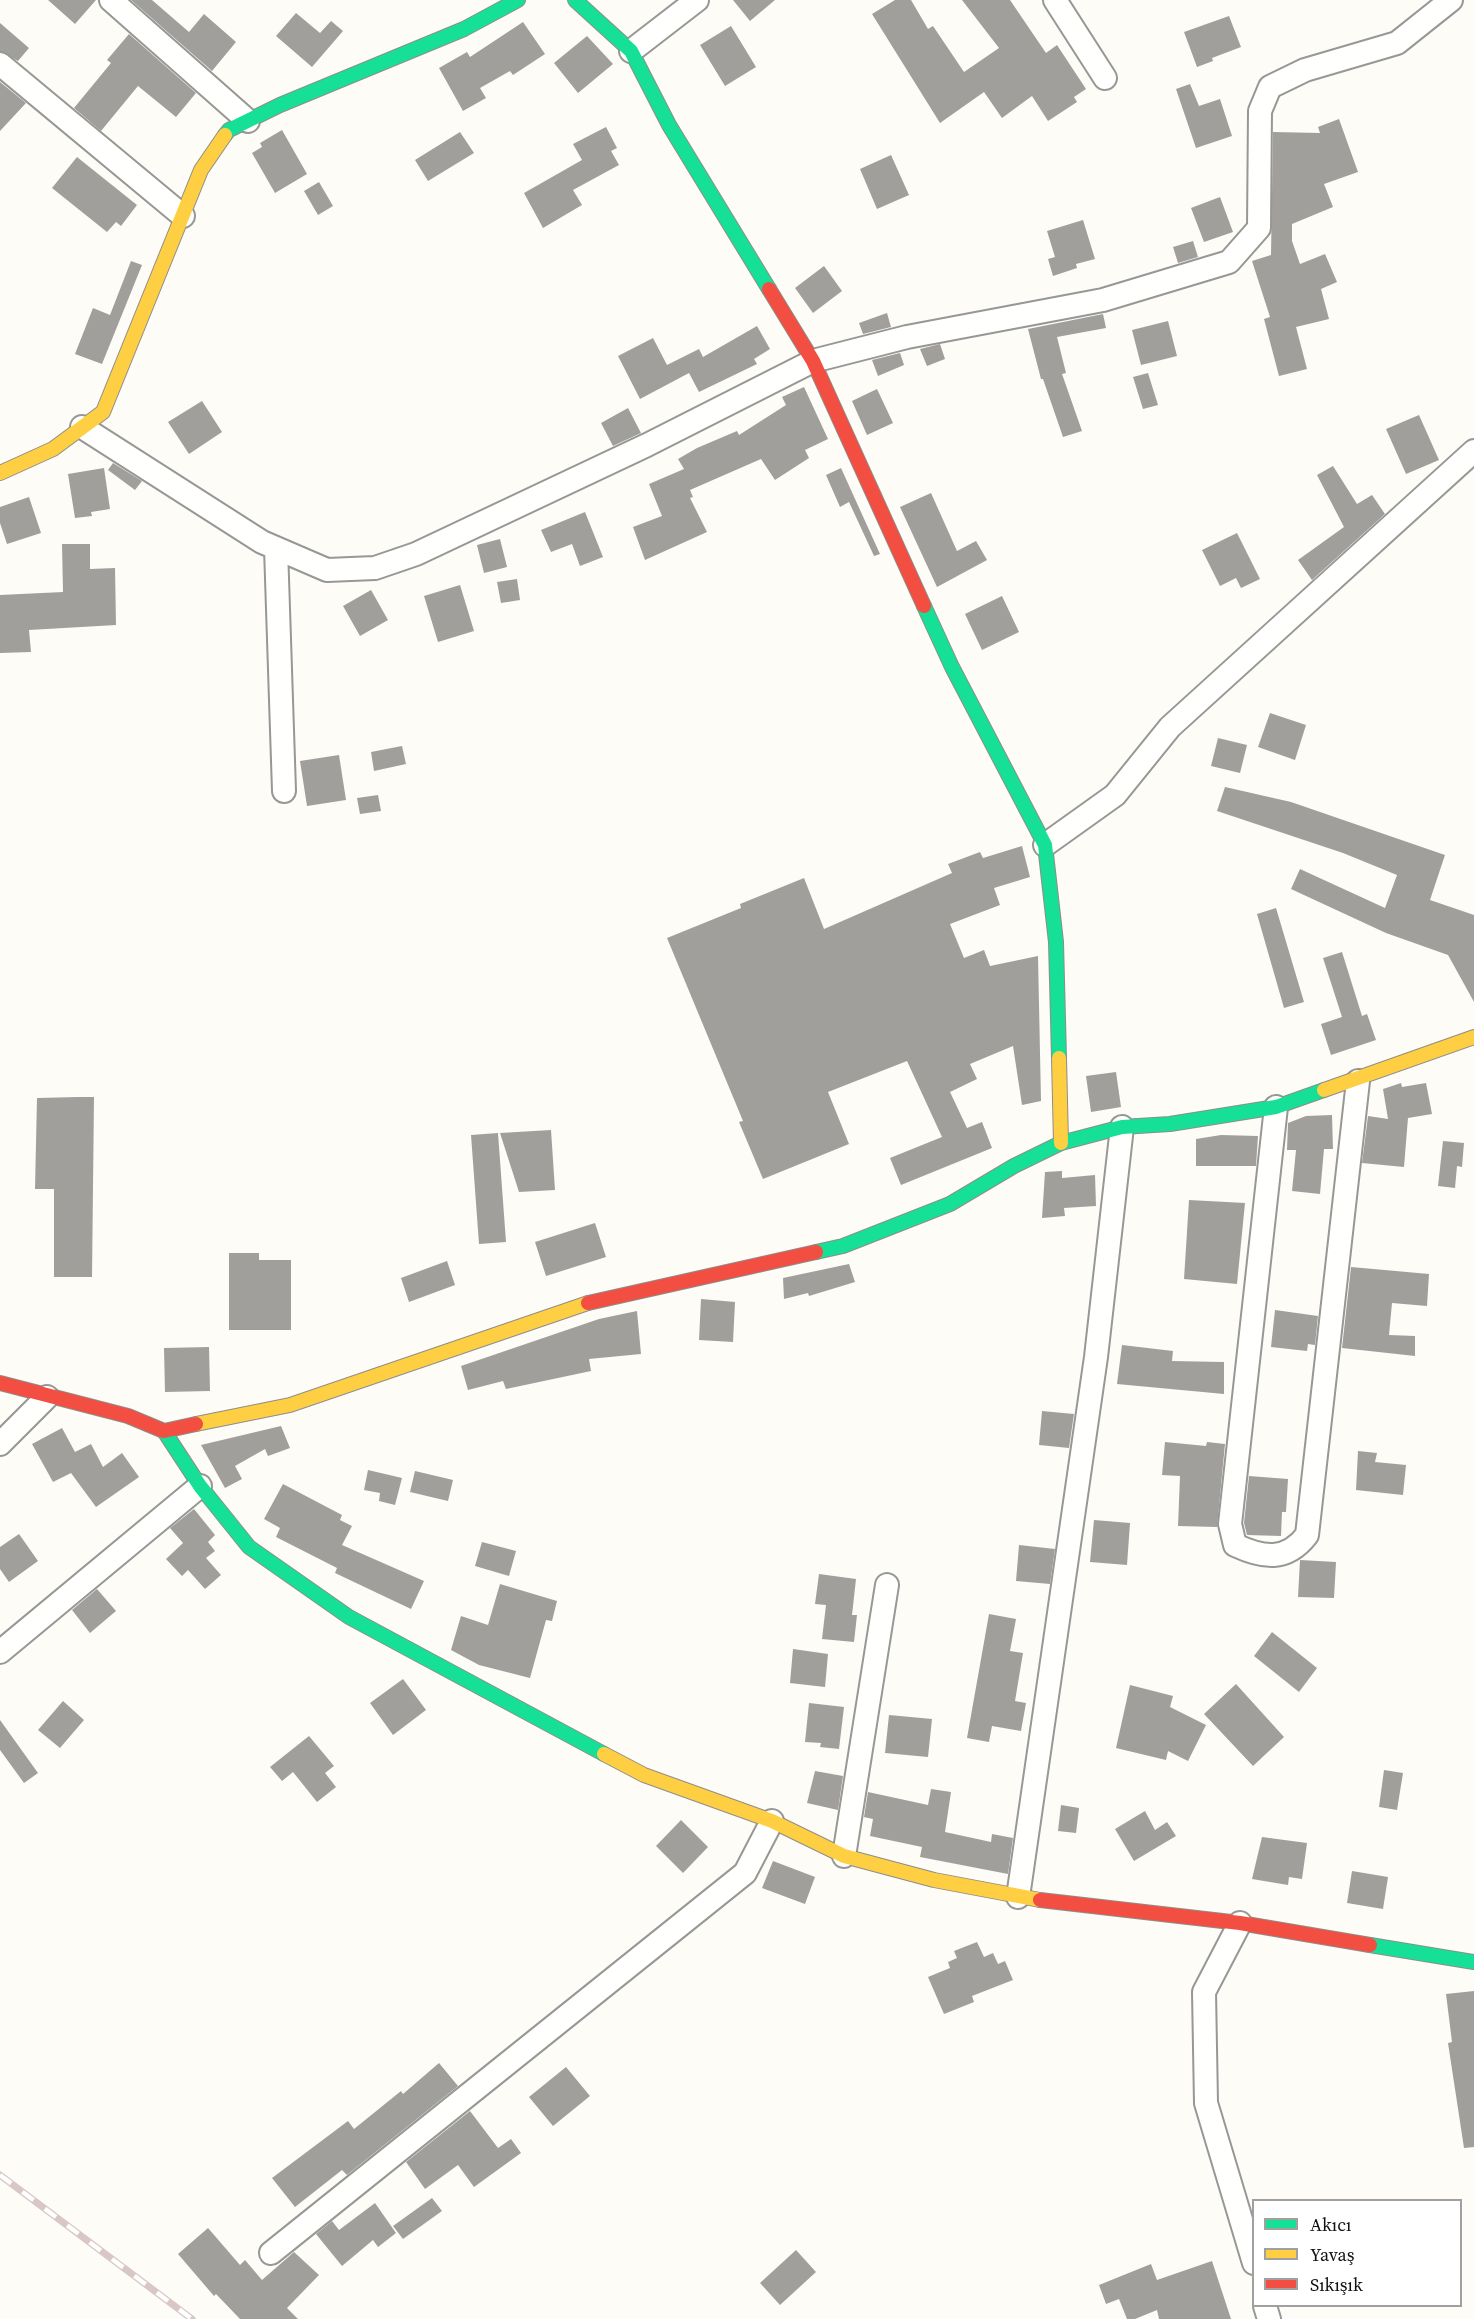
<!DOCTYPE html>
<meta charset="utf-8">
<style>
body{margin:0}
#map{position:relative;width:1474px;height:2319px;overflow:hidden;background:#fdfcf7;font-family:"Source Serif 4",serif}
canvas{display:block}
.legend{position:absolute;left:1252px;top:2199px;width:210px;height:108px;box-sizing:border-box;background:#fff;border:2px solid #a0a0a0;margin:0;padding:8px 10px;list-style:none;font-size:18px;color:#111}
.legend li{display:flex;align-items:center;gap:12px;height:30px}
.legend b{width:30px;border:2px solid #a0a0a0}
</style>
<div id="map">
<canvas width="1474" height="2319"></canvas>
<ul class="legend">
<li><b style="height:8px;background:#16e098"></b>Akıcı</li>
<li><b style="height:8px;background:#ffcf43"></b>Yavaş</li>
<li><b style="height:8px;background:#f24e42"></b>Sıkışık</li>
</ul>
</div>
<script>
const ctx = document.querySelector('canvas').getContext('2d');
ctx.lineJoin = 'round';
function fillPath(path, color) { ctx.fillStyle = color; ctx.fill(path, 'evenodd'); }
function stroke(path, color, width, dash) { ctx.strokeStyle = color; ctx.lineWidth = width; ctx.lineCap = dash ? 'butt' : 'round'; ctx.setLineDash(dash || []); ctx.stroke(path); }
fillPath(new Path2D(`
 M48 0H96L75 24Z
 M131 0H152L189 32 204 14 236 42 212 71Z
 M733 0H775L750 21Z
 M895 0H911L928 29 933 26 964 72 999 48 962 0H1010L1046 53 1057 45 1086 89 1074 97 1077 102 1048 121 1032 96 1002 118 984 92 940 123 872 14Z
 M296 13 320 33 331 21 343 31 312 67 276 36Z
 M1229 16 1241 47 1212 58 1213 61 1197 67 1184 32Z
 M523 22 545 54 513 75 510 71 480 88 486 98 463 111 439 68 467 52 470 57Z
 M0 23 29 48 18 61 0 51Z
 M731 26 756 67 725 86 700 45Z
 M129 34 196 93 176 117 138 86 101 131 74 108 111 63 107 60Z
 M587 36 613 64 578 93 554 63Z
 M0 82 26 103 0 131Z
 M1190 84 1199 106 1220 99 1232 136 1196 148 1176 89Z
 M1339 119 1358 172 1324 184 1333 207 1292 224V241L1300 264 1325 254 1337 282 1321 289 1329 319 1296 327 1307 369 1279 376 1264 319 1270 317 1252 261 1271 255 1273 132 1320 133 1318 127Z
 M606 127 617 148 611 151 619 165 573 190 582 205 543 228 524 193 582 160 573 144Z
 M282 130 307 174 275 193 252 153 262 147 260 143Z
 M460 132 474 153 428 181 415 160Z
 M891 155 909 195 877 209 860 169Z
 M77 157 137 205 121 226 116 222 107 232 52 188Z
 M319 182 333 206 318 215 304 191Z
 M1220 197 1233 232 1204 242 1191 208Z
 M1083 220 1095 259 1076 264 1077 268 1053 276 1048 259 1055 257 1047 231Z
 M1193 241 1198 257 1178 263 1173 247Z
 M131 261 142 265 102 364 75 354 93 308 110 315Z
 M824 266 842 291 813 313 795 288Z
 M887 313 891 327 863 334 859 323Z
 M1103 314 1106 328 1057 337 1066 373 1062 374 1082 431 1063 437 1043 379H1041L1028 329Z
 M1168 321 1177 356 1141 365 1132 330Z
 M757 326 770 349 754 359 757 364 699 392 689 373 640 399 618 356 653 338 667 365 699 349 703 357Z
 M940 344 945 359 927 366 920 349Z
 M900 353 904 365 878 376 872 360Z
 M1148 373 1158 405 1143 409 1133 377Z
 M804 387 828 439 805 450 809 458 775 480 761 459 690 490 693 497 690 498 707 532 645 560 633 527 662 516 649 484 684 469 678 459 697 448 737 431 739 435 786 405 782 397Z
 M877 389 893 423 867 435 852 401Z
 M202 401 222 432 189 454 168 422Z
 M628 408 641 433 613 446 601 423Z
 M1419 415 1439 460 1406 474 1386 429Z
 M113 463 142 481 135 490 108 470Z
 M1333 466 1357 504 1372 495 1385 514 1312 580 1298 560 1344 527 1317 475Z
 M104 468 110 509 91 512 92 516 75 518 68 474Z
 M841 468 880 554 874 556 849 502 840 507 826 475Z
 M931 493 957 551 976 541 987 560 937 587 900 507Z
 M29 497 41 533 7 544 0 523V507Z
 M585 512 603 557 580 566 572 544 551 552 541 530Z
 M1237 533 1260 579 1241 588 1236 578 1220 586 1202 550Z
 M500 539 507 567 484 573 477 545Z
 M62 544H90V569L115 568 116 625 29 630 31 652 0 653V595L63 592Z
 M517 579 520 600 501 603 497 582Z
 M460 585 474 631 438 642 424 596Z
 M371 590 388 620 360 636 343 606Z
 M1002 596 1019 632 982 650 965 614Z
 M1270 713 1306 725 1295 760 1258 747Z
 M1218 738 1247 745 1240 773 1211 766Z
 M402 746 406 764 374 771 371 752Z
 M339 755 346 800 307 806 300 761Z
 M1225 787 1291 802 1445 855 1430 900 1474 915V1002L1448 955 1386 933 1291 889 1300 869 1385 908 1397 875 1343 853 1217 811Z
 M378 795 381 811 360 814 357 798Z
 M1022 846 1030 877 994 888 1000 905 950 924 964 958 984 950 990 966 1038 956 1041 1101 1022 1105 1013 1046 970 1064 977 1079 950 1092 967 1128 982 1122 992 1148 901 1185 890 1158 942 1137 907 1061 828 1092 849 1144 763 1179 739 1122 743 1121 667 938 741 908 740 904 804 878 824 929 952 873 948 864 980 852 983 858Z
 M1276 908 1304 1002 1284 1008 1257 914Z
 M1342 952 1362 1016 1367 1014 1376 1040 1331 1055 1321 1024 1342 1017 1323 958Z
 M1116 1072 1121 1107 1091 1112 1086 1076Z
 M1401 1083 1402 1087 1426 1083 1432 1114 1408 1118 1404 1167 1362 1163 1368 1116 1388 1119 1383 1089Z
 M78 1097H94L92 1277H54V1189H35L37 1098Z
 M1332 1115 1333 1149H1324L1320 1194 1292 1191 1296 1150H1287L1288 1123 1306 1116Z
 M551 1130 555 1190 519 1192 500 1133Z
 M498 1133 506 1242 479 1244 471 1135Z
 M1221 1135 1258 1136 1256 1166H1196V1139Z
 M1443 1141 1464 1143 1462 1167 1457 1166 1455 1188 1438 1186Z
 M1062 1171V1178L1095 1175 1096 1206 1064 1208 1065 1216 1042 1218 1045 1172Z
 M1189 1200 1245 1203 1237 1284 1184 1279Z
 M595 1223 606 1257 546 1276 535 1242Z
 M229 1253H259V1260H291V1330H229Z
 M447 1261 455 1285 409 1302 401 1278Z
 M849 1264 855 1282 809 1296 808 1293 784 1299 783 1278Z
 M1351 1267 1429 1274 1427 1306 1392 1303 1389 1335 1415 1336V1356L1342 1348Z
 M701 1299 735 1302 733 1342 699 1340Z
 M1275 1310 1318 1316 1315 1345 1308 1344 1307 1351 1271 1347Z
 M637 1311 641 1354 589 1359 591 1371 506 1389 503 1381 468 1390 461 1366 599 1319Z
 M1122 1345 1173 1351 1172 1361 1224 1362V1394L1117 1384Z
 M209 1347 210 1391 165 1392 164 1348Z
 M1042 1411 1074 1414 1069 1448 1039 1445Z
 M281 1426 290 1448 268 1456 265 1449 235 1466 242 1479 225 1488 201 1445Z
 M62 1428 75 1452 91 1444 103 1467 122 1453 139 1477 96 1507 71 1473 53 1482 32 1444Z
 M1165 1442 1206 1446 1207 1442 1225 1444 1217 1527 1178 1526 1180 1476 1162 1475Z
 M1358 1451 1377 1453 1375 1462 1406 1465 1403 1495 1356 1490Z
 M368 1470 402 1478 395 1505 379 1501 380 1493 364 1490Z
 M415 1471 453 1480 448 1501 410 1492Z
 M1249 1476 1288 1479 1286 1512H1282L1281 1536 1247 1535 1244 1523Z
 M283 1484 342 1515 340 1520 352 1526 342 1545 424 1581 411 1609 335 1573 337 1568 276 1537 280 1528 264 1519Z
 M194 1509 215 1535 208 1542 215 1551 206 1558 221 1575 205 1589 188 1570 182 1576 166 1559 183 1543 170 1528Z
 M1094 1520 1130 1523 1127 1565 1090 1562Z
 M19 1534 38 1561 9 1582 0 1569V1547Z
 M482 1542 516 1551 509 1576 475 1566Z
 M1019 1545 1055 1549 1050 1584 1016 1581Z
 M1300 1560 1336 1562 1334 1598 1298 1597Z
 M819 1574 856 1579 852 1615H857L854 1642 822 1639 826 1605 815 1604Z
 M500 1584 557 1601 552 1621 546 1620 530 1678 479 1665 451 1650 461 1616 488 1625Z
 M97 1589 116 1611 90 1633 72 1610Z
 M989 1614 1016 1619 1010 1651 1023 1653 1015 1701 1026 1703 1021 1731 992 1726 989 1742 967 1738Z
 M1272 1632 1317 1668 1299 1692 1254 1656Z
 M793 1649 828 1654 825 1687 790 1683Z
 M403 1679 426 1710 393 1735 370 1703Z
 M1236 1684 1284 1737 1253 1766 1204 1714Z
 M1130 1685 1173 1696 1170 1707 1206 1725 1188 1761 1168 1751 1166 1760 1116 1748Z
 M63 1701 84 1720 60 1748 38 1730Z
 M809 1703 844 1707 839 1749 820 1747 821 1743 805 1742Z
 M889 1715 932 1719 928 1757 885 1753Z
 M0 1720 38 1773 24 1783 0 1750Z
 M309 1736 334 1766 325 1773 336 1787 317 1802 293 1772 282 1781 270 1767Z
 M1384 1770 1403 1773 1397 1810 1379 1807Z
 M815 1771 843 1776 838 1810 807 1803Z
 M931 1789 951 1792 945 1832 991 1842 992 1834 1013 1838 1008 1874 920 1857 922 1847 870 1836 873 1819 864 1817 868 1792 928 1805Z
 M1061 1805 1079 1808 1076 1833 1058 1831Z
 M1145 1811 1155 1830 1167 1822 1176 1836 1134 1861 1115 1829Z
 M681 1820 708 1847 683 1873 656 1846Z
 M1262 1837 1307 1843 1302 1879 1289 1877 1288 1885 1252 1879Z
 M773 1861 815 1877 805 1904 762 1888Z
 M1352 1871 1388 1877 1383 1909 1347 1903Z
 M977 1942 984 1957 993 1953 998 1964 1005 1961 1013 1980 972 1996 974 2002 944 2014 928 1977 950 1968 948 1962 957 1958 954 1951Z
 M1474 1991V2147L1464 2148 1448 2043 1452 2042 1446 1994Z
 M439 2063 458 2086 347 2175 342 2170 295 2207 272 2178 348 2121 354 2129 401 2091 403 2094Z
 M566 2067 590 2096 553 2126 529 2097Z
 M470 2111 498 2148 511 2139 521 2153 474 2187 458 2165 425 2189 406 2162Z
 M432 2198 442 2211 403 2239 393 2226Z
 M375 2203 396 2233 378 2247 373 2240 342 2266 316 2234 332 2221 339 2230Z
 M208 2228 240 2265 245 2260 262 2280 294 2252 319 2275 287 2308 298 2319H240L216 2294 214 2296 178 2254Z
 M796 2250 816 2272 780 2305 760 2283Z
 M1212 2261 1231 2319H1159L1157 2310 1135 2319H1127L1119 2299 1106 2304 1099 2285 1151 2264 1157 2280Z`), '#a19f9c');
const street = new Path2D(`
 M111 0 248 121
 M1055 0 1105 78
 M631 51 697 0
 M0 64 183 216
 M82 427 262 542 327 570 375 568 416 554 647 445 813 361 907 337 1103 300 1229 262 1259 228 1260 111 1270 87 1305 70 1397 43 1451 0
 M276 548 284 791
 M1045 845 1115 795 1170 727 1474 451
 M1276 1107 1230 1524 1235 1545C1263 1558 1286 1562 1307 1535L1358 1081
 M0 1444 47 1397
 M0 1652 200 1486
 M844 1856 887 1585
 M1018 1897 1096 1357 1122 1127
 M1240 1923 1204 1992 1206 2103 1254 2263
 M271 2253 745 1873 772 1821
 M1265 2306 1269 2319`);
const fast = new Path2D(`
 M575 0 631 51 669 125 769 289
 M225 135 229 130 280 105 464 29 518 0
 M924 606 952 667 1045 845 1056 942 1059 1058
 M816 1252 843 1246 950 1204 1014 1166 1061 1143 1122 1127 1170 1124 1276 1107 1324 1090
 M164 1431 200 1486 249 1547 349 1617 604 1754
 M1370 1945 1474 1962`);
const slow = new Path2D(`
 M0 473 53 449 103 412 201 170 225 135
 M1059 1058 1061 1143
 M1324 1090 1474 1037
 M196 1424 290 1405 588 1303
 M604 1754 644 1775 772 1821 844 1856 934 1880 1040 1900`);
const jam = new Path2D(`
 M769 289 813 361 924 606
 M588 1303 816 1252
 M0 1383 128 1416 164 1431 196 1424
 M1040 1900 1240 1923 1370 1945`);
stroke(street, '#979795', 26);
stroke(fast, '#8e8d8b', 16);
stroke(slow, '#8e8d8b', 16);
stroke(jam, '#8e8d8b', 16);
stroke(street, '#fffffe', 22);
stroke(fast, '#16e098', 14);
stroke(slow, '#ffcf43', 14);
stroke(jam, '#f24e42', 14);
const rail = new Path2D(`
 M0 2175 192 2319`);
stroke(rail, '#d9c6c7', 7);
stroke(rail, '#fff', 4.5, [14]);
</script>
